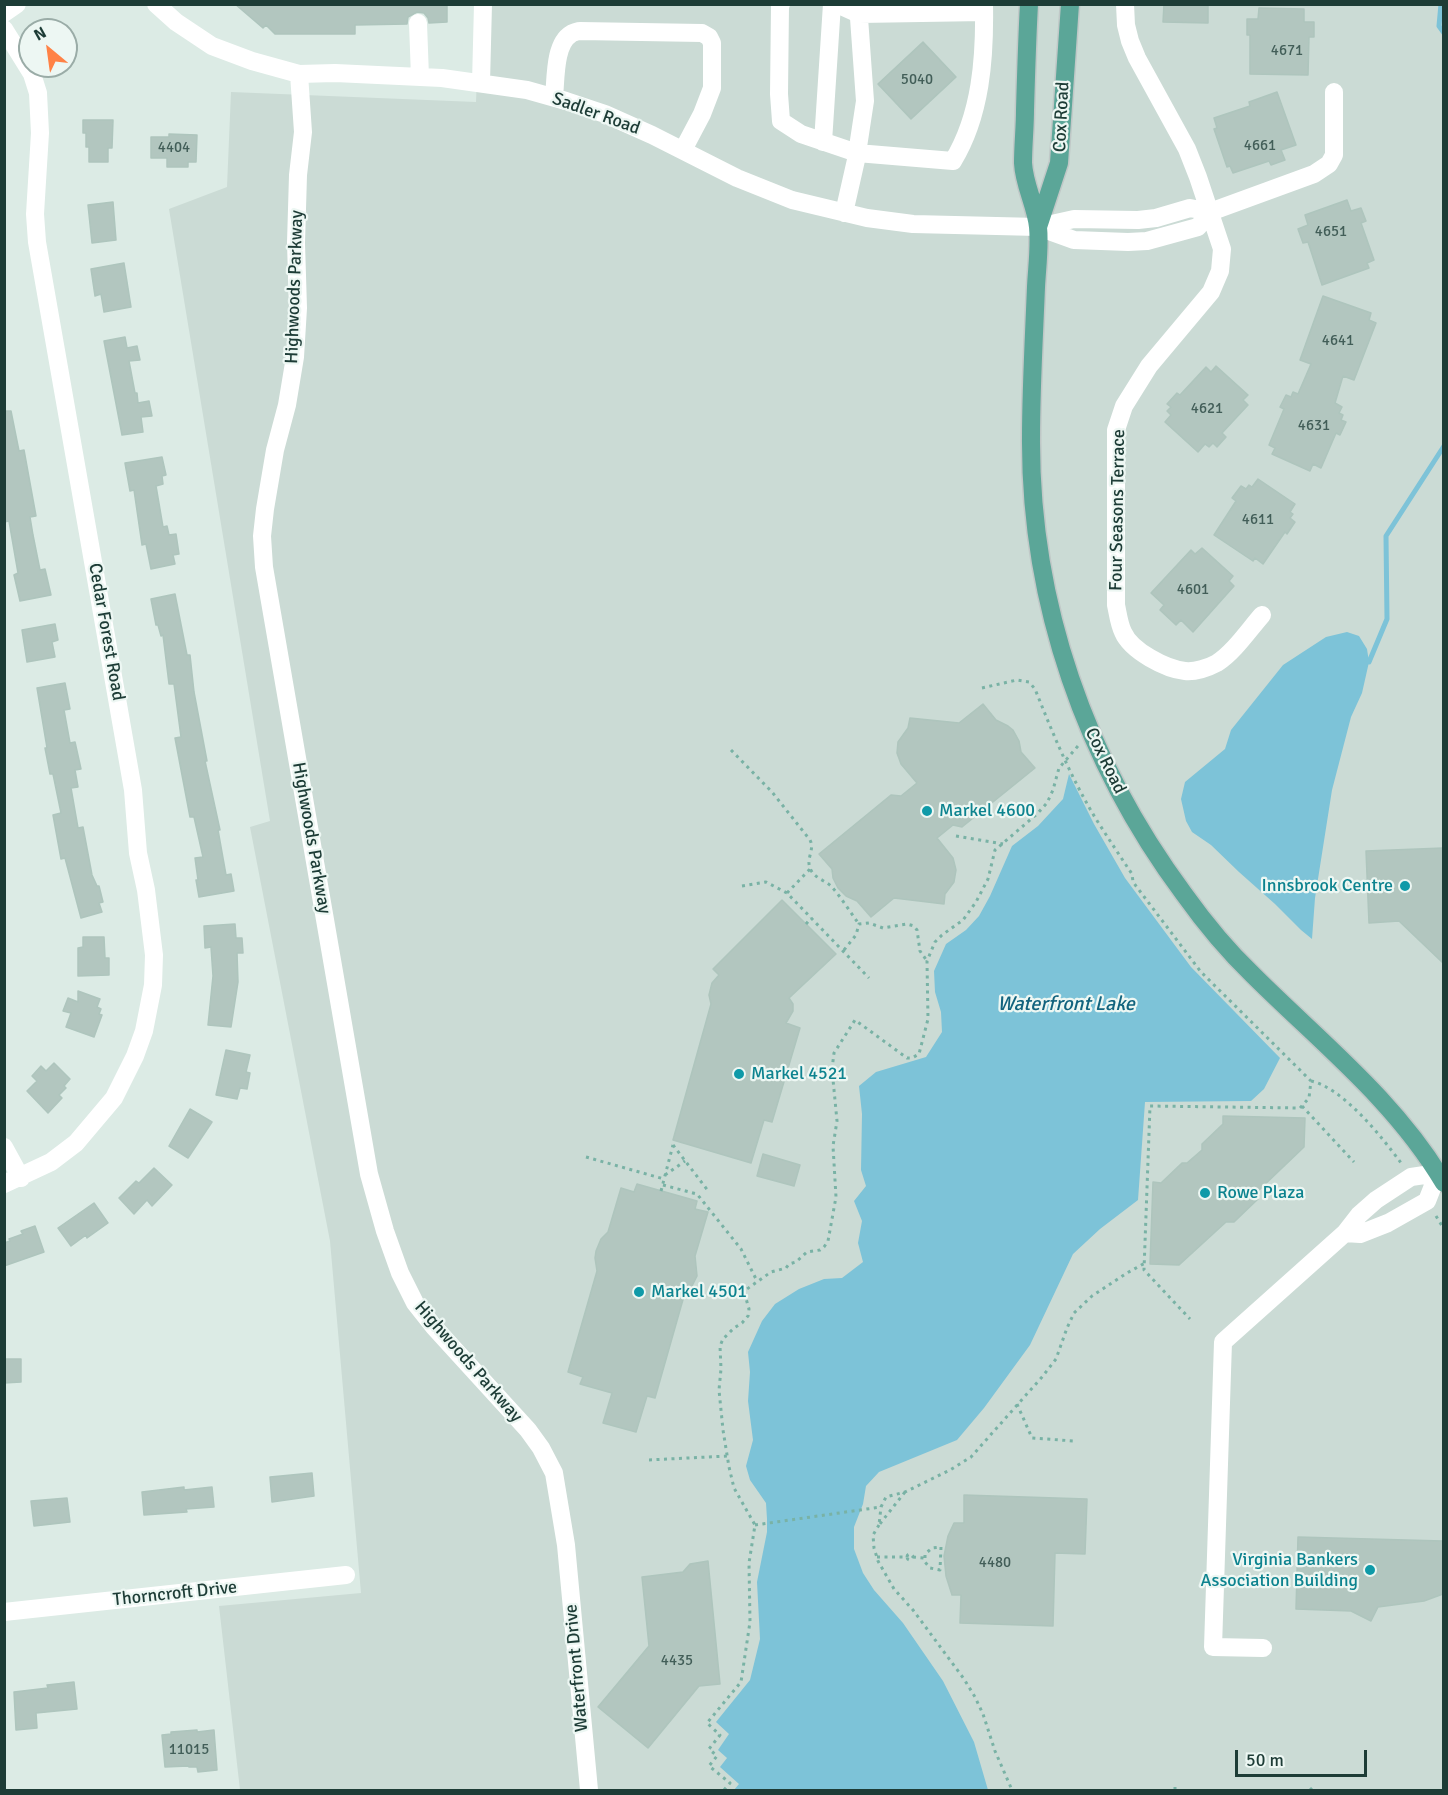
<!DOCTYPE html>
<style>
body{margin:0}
#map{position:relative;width:1448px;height:1795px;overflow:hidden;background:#dcebe5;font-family:Signika,sans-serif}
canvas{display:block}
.frame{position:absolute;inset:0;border:6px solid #1d3c36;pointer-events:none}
.north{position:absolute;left:18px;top:18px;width:60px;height:60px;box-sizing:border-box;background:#edf7f3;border:2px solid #9aaca7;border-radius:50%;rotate:331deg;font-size:16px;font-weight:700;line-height:24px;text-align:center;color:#1d3c36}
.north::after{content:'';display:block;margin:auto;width:21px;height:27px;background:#ff8246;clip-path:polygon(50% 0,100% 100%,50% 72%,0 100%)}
.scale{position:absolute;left:1235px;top:1750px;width:132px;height:27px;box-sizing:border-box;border:3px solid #1d3c36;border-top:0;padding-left:8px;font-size:18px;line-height:21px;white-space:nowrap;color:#1d3c36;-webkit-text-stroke:4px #edf7f3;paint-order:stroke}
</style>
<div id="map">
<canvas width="1448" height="1795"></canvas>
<div class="frame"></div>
<div class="north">N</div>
<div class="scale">50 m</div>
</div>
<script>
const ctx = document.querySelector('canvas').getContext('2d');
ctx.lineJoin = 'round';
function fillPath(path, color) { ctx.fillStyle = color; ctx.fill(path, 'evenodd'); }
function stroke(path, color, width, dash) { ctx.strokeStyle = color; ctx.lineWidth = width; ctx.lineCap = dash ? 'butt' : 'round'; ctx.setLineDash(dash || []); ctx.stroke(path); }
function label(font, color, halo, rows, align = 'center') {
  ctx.font = font + ' Signika,sans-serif'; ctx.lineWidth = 4.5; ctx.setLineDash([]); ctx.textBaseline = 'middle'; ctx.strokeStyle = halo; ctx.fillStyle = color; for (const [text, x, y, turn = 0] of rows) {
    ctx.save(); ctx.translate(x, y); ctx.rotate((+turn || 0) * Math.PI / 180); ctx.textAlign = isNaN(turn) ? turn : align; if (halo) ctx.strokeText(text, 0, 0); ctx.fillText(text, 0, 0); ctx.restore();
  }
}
fillPath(new Path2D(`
 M480 5H1443V1790H240L219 1606 361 1593 330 1241 250 827 270 821 169 209 227 187 231 92 476 102Z`), '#cbdbd5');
fillPath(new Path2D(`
 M1347 632 1359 636 1367 649 1369 662 1362 693 1351 717 1332 790 1315 898 1312 939 1301 930 1275 904 1239 872 1211 845 1192 832 1186 821 1181 799 1185 782 1225 749 1231 730 1283 665 1326 637Z
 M1069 774 1094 824 1125 878 1191 967 1280 1058 1264 1089 1251 1101 1145 1102 1138 1200 1100 1229 1073 1254 1030 1345 984 1408 957 1440 879 1472 866 1486 863 1504 854 1527V1549L863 1573 874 1590 903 1623 943 1681 974 1742 988 1790H734L739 1784 720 1767 727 1758 718 1750 729 1734 716 1722 750 1680 760 1639 757 1582 767 1532V1519L766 1503 750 1480 746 1466 753 1440 748 1401 750 1372 748 1352 762 1321 775 1304 799 1289 824 1279 842 1278 863 1262 858 1243 862 1221 854 1201 866 1186 861 1170 862 1114 859 1086 876 1072 926 1057 942 1032 941 1012 935 992 934 971 946 944 966 930 979 916 990 896 1012 846 1038 826 1063 799Z`), '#7dc3d8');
stroke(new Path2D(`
 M1441 4 1439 26 1444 33
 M1369 662 1387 619 1386 536 1444 446`), '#7dc3d8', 5);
const building = new Path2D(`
 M235 4H447V22L429 23 428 18 424 13 417 12 408 17 407 24 355 25V34H275L266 25 263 28Z
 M1164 4H1208V23L1163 22Z
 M1259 8 1304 9V22H1314V37H1309L1308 75 1250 74V35H1247V19H1258Z
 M923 42 956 77 911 119 878 84Z
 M1277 92 1296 145 1281 150 1285 160 1271 165 1269 161 1233 173 1230 166 1227 167 1214 129 1217 128 1214 118 1250 106 1249 102Z
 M83 120H113L112 148H108V162H89V147H86V133H83Z
 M169 134 197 135 196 162H188V167H167V158H151V137H169Z
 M1347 200 1351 211 1361 208 1366 221 1361 223 1374 260 1367 263 1369 268 1322 285 1308 242 1303 243 1298 229 1308 225 1305 215Z
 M113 202 116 240 92 243 88 205Z
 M124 263 131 307 104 312 101 294 95 296 91 269Z
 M1323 296 1371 313 1369 320 1376 323 1354 380 1343 376 1335 403 1342 407 1339 413 1343 415 1341 420 1346 422 1340 435 1336 433 1321 468 1313 464 1310 471 1272 454 1275 448 1269 445 1284 409 1280 407 1286 395 1291 397 1293 392 1298 394 1311 364 1300 360Z
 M125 337 127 348 137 346 140 360 129 361 135 393H137L138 403 149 401 152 416 141 417 143 432 122 435 104 341Z
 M1216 366 1248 395 1243 400 1248 405 1222 433 1226 437 1217 447 1213 443 1209 447 1205 444 1198 452 1165 422 1171 415 1167 411 1171 407 1167 404 1177 393 1180 395 1206 367 1211 372Z
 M4 411H11L19 451 24 450 36 516 30 517 33 535 40 570 45 569 51 595 20 601 14 575 18 573 9 521 4 522Z
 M162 457 166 475 162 476 163 484 156 486 163 527 167 526 169 535 176 534 179 554 173 555 175 564 151 569 146 544 142 545 134 490 130 491 125 463Z
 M1258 479 1295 504 1290 512 1293 514 1290 518 1295 522 1287 534 1285 532 1263 564 1255 558 1253 561 1214 535 1236 501 1232 498 1241 486 1246 489 1249 485 1252 487Z
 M1202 548 1233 576 1229 581 1234 586 1193 632 1181 620 1176 625 1160 610 1164 605 1151 593 1191 550 1195 554Z
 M175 594 187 655H190L194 692 207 761H205L220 830H218L226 875 231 874 234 891 199 897 196 880H198L195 858 203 857 194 817H190L175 738 181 737 174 684H169L163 635 161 636 158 625H156L151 599Z
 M55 624 58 640 52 642 55 657 27 662 22 630Z
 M65 683 70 709 64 710 70 743 75 742 81 769 75 770 78 787 71 788 78 828 83 827 92 875 97 886H99L103 902 99 903 102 912 81 918 65 858 61 859 53 815 61 813 53 774H50L45 748H47L37 688Z
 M983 704 996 720 1008 726 1013 730 1019 741 1021 752 1035 768 962 827 953 825 937 838 953 858 956 870 954 882 945 894 944 904 894 898 871 917 857 901 846 896 838 888 833 878 832 869 819 854 891 795 901 796 917 783 901 764 897 753 898 742 908 728 910 718 959 723Z
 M1443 848V963L1399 921 1369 923 1366 851Z
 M782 900 836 954 789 998 793 1004V1011L786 1023 800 1028 772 1122 764 1120 751 1163 673 1140 711 1004 709 995 712 983 719 975 713 969Z
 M235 924 236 938H242L243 953H237L238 982 231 1027 208 1025 213 976 211 947 205 948 204 926Z
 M83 937H104L105 958H109V975L78 976V948L83 947Z
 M78 991 100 999 97 1007 101 1009 99 1014 102 1015 94 1037 66 1027 71 1013 63 1011 68 998 78 1002Z
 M226 1050 250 1055 246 1072 250 1073 247 1089 240 1088 237 1099 216 1095Z
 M54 1063 70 1079 64 1086 66 1088 59 1095 62 1098 48 1113 27 1091 37 1081 32 1076 41 1066 46 1071Z
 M190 1109 212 1122 188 1158 169 1146Z
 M1223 1116 1305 1118 1304 1147 1258 1191V1199L1234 1222H1226L1179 1265 1150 1264 1153 1182 1161 1183 1182 1163H1187L1202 1150V1144L1223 1124Z
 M763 1154 800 1165 794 1186 757 1176Z
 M154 1168 172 1185 152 1206 147 1200 134 1214 119 1198 136 1181 139 1183Z
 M637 1184 697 1201 695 1209 708 1212 695 1256 697 1276 691 1288 684 1296 655 1398 647 1396 636 1432 603 1423 612 1393 580 1384 583 1377 568 1372 597 1271 595 1258 596 1251 601 1239 608 1232 621 1188 634 1192Z
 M94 1203 108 1223 87 1238 86 1235 71 1246 58 1228Z
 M35 1226 44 1252 4 1266V1243L10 1241 9 1239 23 1234 21 1231Z
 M4 1359H21V1382L4 1383Z
 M312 1473 314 1496 272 1502 270 1477Z
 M184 1487V1490L212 1487 214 1507 186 1509 187 1512 144 1515 142 1492Z
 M964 1495 1087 1499 1085 1554 1055 1553 1053 1626 960 1623 961 1595H952L946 1576 944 1556 948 1536 954 1523H964Z
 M67 1498 70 1522 34 1526 31 1501Z
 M1298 1537 1443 1541V1594L1424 1601 1378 1607 1371 1621 1351 1611 1296 1609Z
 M708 1561 720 1684 699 1686 648 1748 598 1707 649 1646 642 1577 683 1572 690 1564Z
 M74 1682 77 1709 36 1713 37 1728 16 1730 14 1692 48 1688 47 1685Z
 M197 1730V1732L214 1730 217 1770 198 1772 197 1767H189L188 1766 165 1767 162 1735 171 1734V1732Z`);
fillPath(building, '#b2c6bf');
stroke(building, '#aec5bd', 1.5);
const major = new Path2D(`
 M1029 4C1027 40 1026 75 1025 110 1025 128 1023 145 1023 163 1024 185 1036 206 1038 227 1040 246 1037 267 1036 287 1034 337 1031 388 1031 438 1030 603 1086 762 1184 894 1204 922 1227 950 1252 974 1319 1041 1395 1100 1444 1183
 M1038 227 1059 163 1070 4`);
stroke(major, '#c0c8c7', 21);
stroke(new Path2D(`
 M982 688 1017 680 1029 682 1035 689C1053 734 1071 778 1096 819 1108 838 1120 856 1132 874L1133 882 1201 972 1311 1081 1309 1098 1300 1108 1150 1106 1144 1270 1190 1319
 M731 750 772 792 810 840C815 850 806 858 810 868 813 877 824 880 831 886 841 897 850 912 859 924
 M956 836 1003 844
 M742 886 766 882 787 893 869 978
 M787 893 810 869
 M806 924 811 918
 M844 950 856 935 859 924 869 923 883 928 907 924 914 926 917 930 920 951 927 961
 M1311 1081C1343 1088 1382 1137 1401 1163
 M1302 1106 1354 1162
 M673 1145 709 1192
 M586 1157 664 1179
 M665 1175 685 1161
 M663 1185 697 1194 741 1249 757 1281
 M661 1191 673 1145
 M1436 1216 1444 1229
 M1017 1404 1032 1438 1074 1441
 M649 1460 727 1456
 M905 1492 879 1525 881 1507 886 1497 905 1492 950 1470 971 1457 1042 1377 1056 1359 1067 1328 1074 1313 1092 1296 1127 1273 1145 1263
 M755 1525 881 1507
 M879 1525 873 1535 874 1548 878 1561 894 1589 913 1610 964 1679 975 1697 983 1714 995 1751 1012 1790
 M941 1547 940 1570 930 1568 925 1562V1554L932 1548Z
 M907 1557a3 3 0 1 1 6 0a3 3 0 1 1-6 0Z
 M877 1557H906
 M913 1557 924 1558
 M1310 1788 1312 1790
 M724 1790 730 1783 709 1766 717 1756 709 1749 720 1735 707 1723 741 1682 750 1622 749 1563 755 1525 734 1488 729 1467 723 1430 719 1390 721 1369 720 1346 723 1339 734 1328 742 1323 748 1316 749 1309 745 1295 747 1289 771 1272 786 1268 789 1264 796 1262 807 1252 820 1250 824 1247 828 1241 836 1197 833 1146 837 1121 832 1069 834 1053 855 1020 907 1058H912L919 1054 928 1019 927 961 935 942 942 935 963 920 976 902 988 879 995 850 1037 814 1047 803 1053 790 1059 768 1078 746
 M1175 1790V1784`), '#79b2a5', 3, [3, 4.5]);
stroke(new Path2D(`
 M156 4 176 22 212 46 252 61 299 74 335 73 442 78 527 90 566 101 605 114 652 135 737 178 792 200 867 218 913 224 1038 227 1074 219 1138 220 1156 218 1190 208 1210 212 1314 174 1329 164 1334 155V92
 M781 4 780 6 779 94 781 121 801 134 857 153 953 161C981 115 985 58 984 4
 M837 4 859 14 984 12
 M1125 4 1126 25 1130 41 1137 58 1187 149 1198 177 1222 249 1220 271 1211 292 1149 366 1124 406 1116 430V605C1118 614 1119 624 1123 632 1131 651 1166 669 1185 671 1195 672 1208 668 1217 663 1234 652 1248 631 1262 615
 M4 13 17 4
 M418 23 420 77
 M4 29 32 74 38 93 40 133 35 214 37 242 133 790 138 853 146 890 154 955 153 985 144 1031 135 1056 114 1098 76 1143 51 1162 4 1184
 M299 74 303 132 298 175 296 243 298 308 295 357 287 405 275 450 265 509 262 536 264 567 369 1174 385 1231 400 1273 415 1303 434 1327 528 1430 541 1448 554 1473 566 1545 589 1790
 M481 83 483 4
 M554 97C556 80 554 44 571 34 571 33 579 31 580 31L702 33 709 37 712 43V88L702 114 683 150
 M823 142 832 4
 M844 213 856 160 865 101 858 4
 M1038 227 1074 240 1128 242 1147 241 1198 227 1210 212
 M4 1147 21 1178
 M1345 1233 1360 1234 1388 1223 1427 1201 1438 1173
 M4 1612 346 1575
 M1263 1648 1213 1647 1223 1342 1345 1233 1359 1215 1376 1200 1411 1177 1438 1173`), '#fff', 18);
stroke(major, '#5ba698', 18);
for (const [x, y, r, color] of [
 [927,811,6,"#0f9aa8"],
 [1405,886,6,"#0f9aa8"],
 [739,1074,6,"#0f9aa8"],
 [1205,1193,6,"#0f9aa8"],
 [639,1292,6,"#0f9aa8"],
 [1370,1570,6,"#0f9aa8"]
]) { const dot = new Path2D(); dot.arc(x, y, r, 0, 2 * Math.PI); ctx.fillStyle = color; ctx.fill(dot); stroke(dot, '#edf7f3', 2); }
label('15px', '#425e58', null, [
 ["4671",1287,51],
 ["5040",917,80],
 ["4661",1260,146],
 ["4404",174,148],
 ["4651",1331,232],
 ["4641",1338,341],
 ["4621",1207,409],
 ["4631",1314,426],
 ["4611",1258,520],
 ["4601",1193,590],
 ["4480",995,1563],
 ["4435",677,1661],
 ["11015",189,1750]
]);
label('18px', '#1d3c36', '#edf7f3', [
 ["Sadler Road",596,114,20],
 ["Cox Road",1062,117,-87],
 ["Highwoods Parkway",295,287,-88],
 ["Four Seasons Terrace",1118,510,-89],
 ["Cedar Forest Road",106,632,80],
 ["Cox Road",1105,761,64],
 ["Highwoods Parkway",311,838,80],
 ["Highwoods Parkway",468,1362,49],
 ["Thorncroft Drive",175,1594,-6],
 ["Waterfront Drive",577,1668,-95]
]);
label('18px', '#0d838f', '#edf7f3', [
 ["Markel 4600",939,811],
 ["Innsbrook Centre",1393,886,"right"],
 ["Markel 4521",751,1074],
 ["Rowe Plaza",1217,1193],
 ["Markel 4501",651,1292],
 ["Virginia Bankers",1358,1560,"right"],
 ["Association Building",1358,1581,"right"]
], 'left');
label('italic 20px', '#11637e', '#edf7f3', [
 ["Waterfront Lake",1066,1005]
]);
</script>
